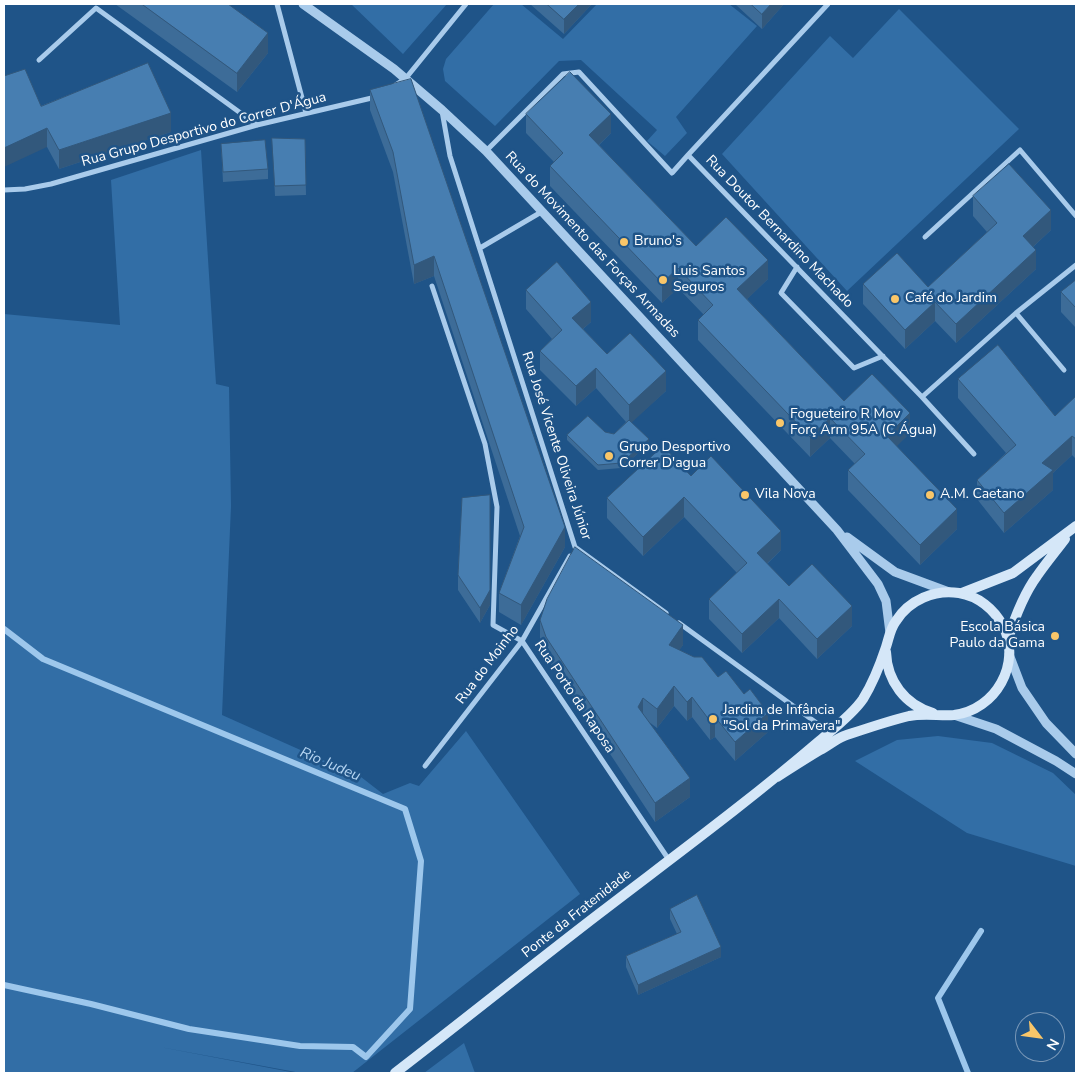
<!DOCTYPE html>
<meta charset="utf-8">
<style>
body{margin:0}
#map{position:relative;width:1080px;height:1077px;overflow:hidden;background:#1f5488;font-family:"Nunito Sans",sans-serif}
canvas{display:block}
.frame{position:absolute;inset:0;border:5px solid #fff;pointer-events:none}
.north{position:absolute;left:1015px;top:1012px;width:50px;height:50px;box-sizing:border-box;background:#1f5488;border:1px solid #7998b8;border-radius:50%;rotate:120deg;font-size:14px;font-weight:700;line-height:20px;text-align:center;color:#fff}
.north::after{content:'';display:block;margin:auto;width:18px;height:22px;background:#f9c669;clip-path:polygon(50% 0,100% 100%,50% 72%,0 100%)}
</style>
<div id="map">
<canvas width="1080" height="1077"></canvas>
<div class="frame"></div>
<div class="north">N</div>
</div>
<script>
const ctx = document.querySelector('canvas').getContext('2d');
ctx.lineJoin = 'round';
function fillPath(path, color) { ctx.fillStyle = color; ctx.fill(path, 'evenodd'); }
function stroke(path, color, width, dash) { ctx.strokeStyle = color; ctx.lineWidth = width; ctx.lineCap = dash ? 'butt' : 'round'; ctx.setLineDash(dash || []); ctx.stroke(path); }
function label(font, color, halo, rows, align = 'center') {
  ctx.font = font + ' "Nunito Sans",sans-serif'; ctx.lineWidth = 5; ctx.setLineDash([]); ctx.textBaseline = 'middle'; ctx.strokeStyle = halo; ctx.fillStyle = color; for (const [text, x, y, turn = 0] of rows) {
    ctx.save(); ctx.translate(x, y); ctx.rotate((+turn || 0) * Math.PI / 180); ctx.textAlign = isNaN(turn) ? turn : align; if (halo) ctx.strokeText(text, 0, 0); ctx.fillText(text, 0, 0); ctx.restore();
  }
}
fillPath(new Path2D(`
 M351 4H447L403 54Z
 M494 4H521L563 39 597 4H729L757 26 676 117 687 133 665 156 647 141 657 130 581 60 559 61 495 126 445 81 443 69 446 59Z
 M899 9 1019 129 847 291 722 154 830 36 853 58Z
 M201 150 216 384 229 387 231 506 222 715 361 777 383 794 410 783 419 786 466 731 580 894 352 1073H301L160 1047 296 1073H4V314L120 325 111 180Z
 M938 736 992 743 1053 773 1076 795V866L967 833 855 761 897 740Z
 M464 1043 475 1073H424Z`), '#326ea6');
stroke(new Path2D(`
 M4 629 43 659 405 809 421 861 410 1009 366 1057 353 1047 300 1046 189 1029 91 1004 4 985
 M968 1073 938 998 981 931`), '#9dc7ec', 6);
stroke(new Path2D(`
 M277 4 306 113
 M828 4 688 155 922 397 974 454
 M39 60 96 8 257 125
 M394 86 406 78 466 4
 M442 111 450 156 575 547 666 613
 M486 151 563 74 579 72 672 173 688 155
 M4 190 25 189 51 184 257 125 376 97
 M925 237 1020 150 1076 216
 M480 248 543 211
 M797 267 781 293 854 368 883 356
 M432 286 485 444 497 507 493 625 522 641 669 860
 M1016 313 1064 370
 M922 397 1016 313 1076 265
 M679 623 829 732
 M425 766 522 641 570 556`), '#a9cbeb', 5);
stroke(new Path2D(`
 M303 4 394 69 442 110 486 151 837 530 878 584 886 601 890 633
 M847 537 895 572 949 592
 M1009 654 1022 688 1046 723 1076 754
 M954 715 996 729 1056 761 1076 774`), '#a9cbeb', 9);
stroke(new Path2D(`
 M962 593 1013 573 1076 526
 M1008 639C1015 617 1023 595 1037 576 1046 563 1056 551 1065 539
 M886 652C887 681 905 705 933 713
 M395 1073C464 1020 531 966 600 913 673 857 748 802 818 742 832 730 853 714 863 699 873 683 880 665 886 647 889 638 890 629 896 621 909 600 935 589 959 593 978 596 994 609 1003 626 1022 663 996 710 954 715 940 716 924 713 909 716 888 721 865 729 844 736 836 739 828 746 820 750 805 759 791 768 777 777`), '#d5e7f8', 10);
fillPath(new Path2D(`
 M115 4H228L268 53 237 92Z
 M530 4H592L564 34Z
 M735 4H784L762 29Z
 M370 90 565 547 521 625 499 612V593L520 536 434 276 414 284 393 172 370 110Z
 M41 106 171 132 59 169 47 147Z
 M526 114 611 133 599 145 696 246 768 279 747 299 844 401 910 433 896 446 957 529 920 565 848 490V470L855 464 830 438 810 457 698 340V320L704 315 678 288 662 303 550 186V166L554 162 526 133Z
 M272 138 305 139 306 195 275 196Z
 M221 144 268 169V179L223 182Z
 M973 196 1051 230 1033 247 1036 269 956 343 935 321 905 349 863 304V284L928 287 987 232 973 216Z
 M1076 280V328L1061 312V292Z
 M526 290 591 322 583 329 607 354 666 391 631 422 649 444 621 468 598 470 567 440V435L605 432 614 434 626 422 596 388 576 406 540 370V351L552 339 526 309Z
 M958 379 1055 416 1076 396V459L1072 455 1053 473V490L1004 533 977 499V480L1006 453 958 398Z
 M691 476 781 550 767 564 789 586 852 626 817 659 779 618 742 653 709 619V599L737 573 684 517 643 556 607 518V498Z
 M458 575 490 605 480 623 458 590Z
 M540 620 683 645 679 650 718 677 768 732 735 761 715 737 710 740 692 717 687 721 674 706 657 728 649 722 690 797 655 822 546 657 540 640Z
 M670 909 721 957 638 995 626 967V956L677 934 670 919Z`), '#3d6c98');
fillPath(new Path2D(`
 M579 4H592L564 34V19Z
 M771 4H784L762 29V14Z
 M268 33V53L237 92V73Z
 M171 113V132L59 169V150Z
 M611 114V133L589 154V135Z
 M47 128V147L4 167V148Z
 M1051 210V230L1023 256V236Z
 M1036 250V269L956 343V324Z
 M434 256V276L414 284V265Z
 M768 260V279L737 309V289Z
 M678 268V288L662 303V283Z
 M591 302V322L572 338V318Z
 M935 302V321L905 349V330Z
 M596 368V388L576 406V386Z
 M666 371V391L629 425V405Z
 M910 413V433L887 456V436Z
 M830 418V438L810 457V437Z
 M1072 436V455L1053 473V490L1004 533V513L1042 463Z
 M649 439V444L621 468V463Z
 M490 495V605L480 623V608Z
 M684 497V517L643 556V537Z
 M957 509V529L920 565V545Z
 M565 527V547L521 625V605Z
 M781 531V550L757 573V553Z
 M779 599V618L742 653V634Z
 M852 606V626L817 659V639Z
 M683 625V645L669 665V645Z
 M674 686V706L657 728V709Z
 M692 697V717L687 721V702Z
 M643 698V717L638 707Z
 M768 713V732L735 761V742Z
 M715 717V737L710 740V721Z
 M690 778V797L655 822V803Z
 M721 947V957L638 995V985Z`), '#32587c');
const building = new Path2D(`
 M142 4H228L268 33 237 73Z
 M547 4H579L564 19Z
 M751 4H771L762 14Z
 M148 63 171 113 59 150 47 128 4 148V76L25 69 41 106Z
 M570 72 611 114 589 135 696 246 726 217 768 260 737 289 844 401 872 374 910 413 887 436 957 509 920 545 848 470 865 454 830 418 810 437 698 320 713 305 678 268 662 283 550 166 563 153 526 114Z
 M411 79 565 527 521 605 499 593 524 527 434 256 414 265 393 152 370 90Z
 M272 138 305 139 306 185 275 186Z
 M265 140 268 169 223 172 221 144Z
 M1009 164 1051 210 1023 236 1036 250 956 324 935 302 905 330 863 284 897 253 928 287 997 223 973 196Z
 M557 262 591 302 572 318 607 354 630 333 666 371 629 405 596 368 576 386 540 351 562 330 526 290Z
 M1076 280V308L1061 292Z
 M998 345 1055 416 1076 396V439L1072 436 1042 463 1053 470 1004 513 977 480 1016 445 958 379Z
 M588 416 605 432 614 434 629 420 649 439 621 463 598 465 567 435Z
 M663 446 691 476 711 456 781 531 757 553 789 586 812 564 852 606 817 639 779 599 742 634 709 599 747 563 684 497 643 537 607 498Z
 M490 495V590L480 608 458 575 462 498Z
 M575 547 683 625 669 645 694 657H702L718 677 726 671 744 694 750 689 768 713 735 742 715 717 710 721 692 697 687 702 674 686 657 709 643 698 638 707 690 778 655 803 546 637 540 620 547 599Z
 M697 895 721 947 638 985 626 956 681 932 670 909Z`);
fillPath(building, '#477eb1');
stroke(building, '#32587c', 1);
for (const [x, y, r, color] of [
 [624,242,5,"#f9c669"],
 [663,280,5,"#f9c669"],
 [895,299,5,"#f9c669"],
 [780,423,5,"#f9c669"],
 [609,456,5,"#f9c669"],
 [745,495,5,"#f9c669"],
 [930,495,5,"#f9c669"],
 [1055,636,5,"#f9c669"],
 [713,719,5,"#f9c669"]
]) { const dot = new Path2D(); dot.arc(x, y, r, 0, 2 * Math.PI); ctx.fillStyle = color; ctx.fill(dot); stroke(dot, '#1f5488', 2); }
label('14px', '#fff', '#1f5488', [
 ["Rua Grupo Desportivo do Correr D'Água",204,130,-15],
 ["Rua Doutor Bernardino Machado",779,232,46],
 ["Rua do Movimento das Forças Armadas",592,245,47],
 ["Rua José Vicente Oliveira Júnior",556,446,72],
 ["Rua do Moinho",488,665,-53],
 ["Rua Porto da Raposa",574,697,56],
 ["Ponte da Fratenidade",577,914,-38]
]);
label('14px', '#fff', '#1f5488', [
 ["Bruno's",634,242],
 ["Luis Santos",673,272],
 ["Seguros",673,288],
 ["Café do Jardim",905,299],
 ["Fogueteiro R Mov",790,415],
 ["Forç Arm 95A (C Água)",790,431],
 ["Grupo Desportivo",619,448],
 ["Correr D'agua",619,464],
 ["Vila Nova",755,495],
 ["A.M. Caetano",940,495],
 ["Escola Básica",1045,628,"right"],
 ["Paulo da Gama",1045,644,"right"],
 ["Jardim de Infância",723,711],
 ["\"Sol da Primavera\"",723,727]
], 'left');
label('italic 15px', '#b5d5f2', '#1f5488', [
 ["Rio Judeu",330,765,23]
]);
</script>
